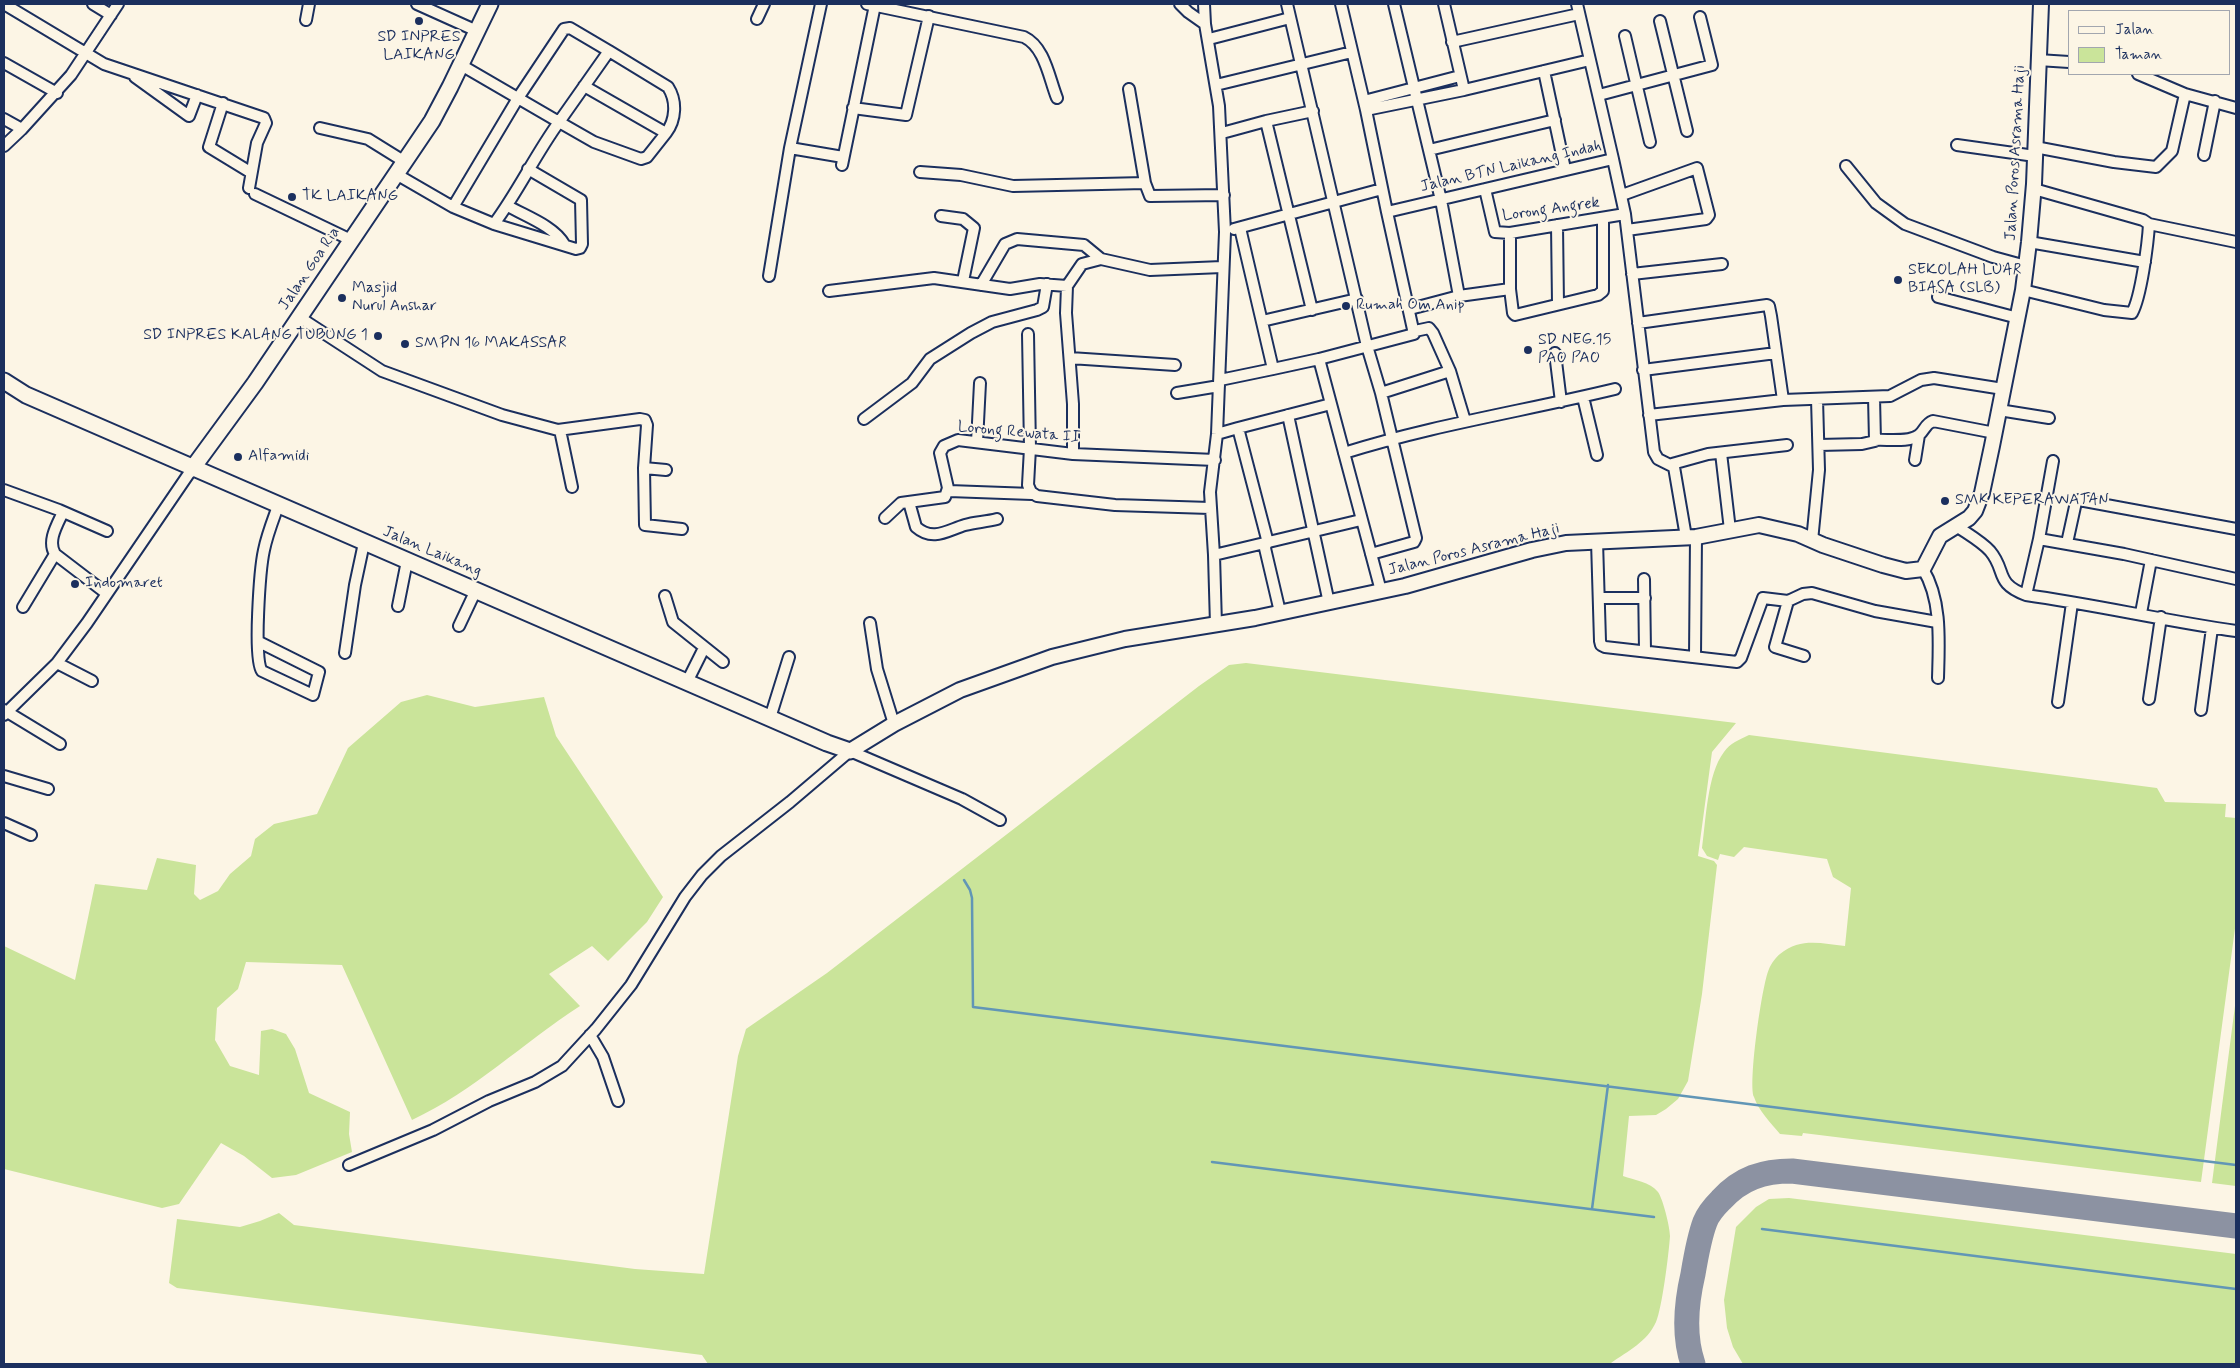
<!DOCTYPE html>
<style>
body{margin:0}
#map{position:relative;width:2240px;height:1368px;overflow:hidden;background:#fcf5e5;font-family:Mynerve,sans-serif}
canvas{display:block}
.frame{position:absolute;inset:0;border:5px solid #1b2f5e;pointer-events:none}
.legend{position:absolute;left:2068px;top:10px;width:162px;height:65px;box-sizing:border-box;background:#fcf5e5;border:1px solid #a2a6af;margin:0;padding:6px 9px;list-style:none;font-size:15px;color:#1b2f5e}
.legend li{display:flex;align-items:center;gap:10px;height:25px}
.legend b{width:25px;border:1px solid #a2a6af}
</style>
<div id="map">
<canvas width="2240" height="1368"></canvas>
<div class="frame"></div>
<ul class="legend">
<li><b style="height:6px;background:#fcf5e5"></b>Jalan</li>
<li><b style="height:14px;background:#cae49a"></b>Taman</li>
</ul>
</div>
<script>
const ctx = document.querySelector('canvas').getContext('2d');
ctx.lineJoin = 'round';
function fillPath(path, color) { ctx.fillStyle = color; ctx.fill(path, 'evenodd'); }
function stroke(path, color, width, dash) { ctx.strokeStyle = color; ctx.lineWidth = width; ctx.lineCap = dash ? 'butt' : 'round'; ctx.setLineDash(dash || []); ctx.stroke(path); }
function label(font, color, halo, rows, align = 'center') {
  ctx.font = font + ' Mynerve,sans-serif'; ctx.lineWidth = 4; ctx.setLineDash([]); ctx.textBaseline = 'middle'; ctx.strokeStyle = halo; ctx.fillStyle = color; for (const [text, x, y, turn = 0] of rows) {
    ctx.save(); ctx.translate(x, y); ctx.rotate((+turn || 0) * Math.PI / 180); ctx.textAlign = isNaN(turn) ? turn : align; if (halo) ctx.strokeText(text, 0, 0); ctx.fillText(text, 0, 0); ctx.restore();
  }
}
fillPath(new Path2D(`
 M1246 663 1736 723 1712 752 1698 856 1714 861 1717 865 1702 994 1688 1081 1678 1099 1666 1109 1656 1115 1629 1116 1623 1176C1634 1180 1650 1182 1658 1192 1663 1199 1670 1227 1670 1236 1669 1252 1662 1309 1656 1322 1647 1342 1628 1351 1611 1363L708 1364 702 1355 177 1288 169 1283 177 1219 240 1227 260 1221 279 1213 294 1225 635 1269 704 1274 738 1056 746 1029 827 973 1199 686 1229 665Z
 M427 695 475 707 544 697 556 736 663 897 647 922 608 961 592 946 549 974 580 1006C523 1043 474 1091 412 1120L342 965 246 962 238 989 217 1008 215 1040 230 1066 259 1075 261 1031 272 1029 286 1034 295 1049 309 1093 350 1112 349 1134 352 1152 296 1175 272 1178 244 1156 221 1143 179 1204 162 1208 4 1169V946L75 980 95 884 147 890 157 858 196 865 194 894 200 900 218 891 230 874 251 856 255 839 274 824 317 814 348 748 401 702Z
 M1749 735 2157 788 2165 802 2226 804 2225 817 2236 818V921L2201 1182 1803 1133 1802 1136 1780 1134C1771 1123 1758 1110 1754 1097 1748 1083 1762 984 1769 969 1771 964 1776 957 1780 954 1801 937 1822 944 1845 946L1851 888 1833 877 1827 859 1744 847 1734 857 1720 854 1718 860 1707 856 1702 848C1706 821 1707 774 1724 752 1730 743 1739 740 1749 735Z
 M2236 998V1186L2212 1183Z
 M1789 1198 2236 1254V1364H1743L1733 1347 1727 1328 1724 1300 1736 1227 1756 1207 1769 1199Z`), '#cae49a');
stroke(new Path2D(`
 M964 880 970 890 972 898 973 1007 2236 1165
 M1212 1162 1654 1217
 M1592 1209 1608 1085
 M1762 1229 2236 1289`), '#6196b6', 2.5);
stroke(new Path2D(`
 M1693 1364C1683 1335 1686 1304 1693 1274 1696 1256 1699 1238 1705 1222 1708 1214 1715 1206 1721 1200 1741 1178 1763 1171 1792 1171L2236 1226`), '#8c92a2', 25);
const minor = new Path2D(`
 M4 4 104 64 264 118 266 123 257 143 249 188
 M93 4 111 15
 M417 4 477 31
 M867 4 1024 37C1045 47 1049 78 1057 98
 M1180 4 1188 12 1205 24 1219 106 1225 232 1217 434 1210 492 1214 555 1361 520
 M1204 4 1205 24
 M1287 4 1367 346 1381 393 1450 371
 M1341 4 1366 110 1387 212 1613 159 1625 214 1654 452 1658 459 1674 467 1686 537
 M1394 4 1441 200 1459 296
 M1444 4 1464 90 1590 60 1613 159
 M1577 4 1590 60
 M757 19 764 4
 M306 20 309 4
 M1660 21 1687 131
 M1625 36 1650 142
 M1209 39 1290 18
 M1452 42 1579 14
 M2038 60 2069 62
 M4 63 57 93
 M461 65 559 122 609 51 668 87C677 101 676 120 666 133L584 86
 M1544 71 1565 169
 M2138 74 2185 94 2236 108
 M135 77 189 116 197 95
 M1216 85 1352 52
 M1129 89 1145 183 1150 196 1224 195
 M1599 95 1712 65 1700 17
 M1364 101 1460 76
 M223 103 209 147 250 172
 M853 108 906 115 929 16
 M1366 110 1464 90
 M4 119 22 129
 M320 128 368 139 405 162
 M1222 133 1266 121
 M1957 145 2035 156
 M4 146 22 129 71 75 118 4
 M2035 147 2114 162 2156 167 2172 151 2185 94
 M790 148 843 157
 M1429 150 1555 120
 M2204 155 2215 101
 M842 165 875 5
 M1846 166 1876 203 1905 224 1993 257 2026 266
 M920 172 961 175 1013 186 1145 183
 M396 174 453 207 494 224 576 249 580 248 582 244 581 200 528 169
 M1485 189 1495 232 1510 233 1625 214
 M255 194 351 240
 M1622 195 1697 168 1709 215 1706 219 1627 230
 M508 206C525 216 554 226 564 244
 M453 207 518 98 564 29 570 28 609 51
 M941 216 963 219 974 228 963 281
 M494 224C518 192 535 155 559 122L594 142 641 159 647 157 666 133
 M2149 224 2236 242
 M1557 225 1558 304
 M1240 228 1273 369 1319 359
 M1234 229 1382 189
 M2029 242 2145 262
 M1632 274 1722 264
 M769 276 790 148 821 4
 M981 285 1005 244 1017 239 1084 245 1101 259
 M1067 286 1082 264 1101 259 1150 270 1222 267
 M1510 289V233
 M2023 290 2104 310 2132 313C2141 297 2148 243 2149 224L2143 220 2034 189
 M829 291 934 278 1010 289 1040 284 1067 286 1066 313 1073 404V454
 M1938 297 2018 318
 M1410 309 1459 296 1510 289 1513 313 1515 315 1598 295 1603 291V218
 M1312 310 1266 121 1313 111
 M299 317 382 371 502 415 558 430 640 419 645 420 647 425 644 468 666 470
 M1262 321 1357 299
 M1638 323 1767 305 1769 306 1771 316 1783 400 1890 396 1921 380 1934 378 2003 389
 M1415 331 1429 328 1433 333 1450 371 1465 421
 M1028 334 1030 448 1028 485 1031 492 1037 496 1115 505 1210 508
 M1555 353 1561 402
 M1070 358 1175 365
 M1643 370 1776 353
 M1220 380 1273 369
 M1177 393 1219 386
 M1583 397 1597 455
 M1999 410 2049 418
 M1288 415 1329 603
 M1649 415 1783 400
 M864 419 912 383 930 359 971 333 992 322 1037 310 1043 307 1047 284
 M560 430 572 487
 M1217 434 1238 428
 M1875 440C1887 439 1909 443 1919 435 1925 430 1925 424 1933 421L1995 433
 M977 442 980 383
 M1819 445 1862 444 1875 441 1874 397
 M1344 453C1433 425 1524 411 1615 389
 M1721 453 1730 530
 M1915 460 1919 435
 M1672 464 1708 454 1787 445
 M644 468 645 525 682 529
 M4 490 59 510 107 531
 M949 491 1032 494
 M909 502 916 527C933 542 948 530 965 525 975 522 986 522 997 519
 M63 512C57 525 47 541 55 554L106 593
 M885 518 901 503 945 497 948 488 940 453 944 446 958 440 1073 454 1215 460
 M1955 525C1966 533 1981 541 1990 551 2007 571 1994 583 2026 595 2097 605 2166 621 2236 631
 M2039 539 2053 461
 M1597 541 1600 641 1601 645 1605 647 1737 662 1741 658 1763 598 1788 601 1803 594 1812 593 1875 611 1937 622
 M1812 541 1819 470 1817 399
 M1268 543 1238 428 1331 404
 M2067 543 2076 502 2079 500 2236 529
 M1264 544 1280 612
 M1371 554 1414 542 1416 538 1381 393
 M1214 555 1216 625
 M1923 569C1942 600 1939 642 1938 678
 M1644 579 1645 651
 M1381 591 1319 359 1414 334 1387 212
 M2026 595 2039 539 2124 554 2236 579
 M665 596 673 622 723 662
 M1600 598H1645
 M1788 601 1775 647 1804 656
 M398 606 407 561
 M23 607 55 554
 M2141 613 2151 560
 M870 623 877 669 894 724
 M459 626 476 590
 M259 642 319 672 313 695 262 671C253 660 260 568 264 550 267 535 273 520 278 506
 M345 653 355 585 364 543
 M1695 657 1696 537
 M57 663 92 681
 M687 682 704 648
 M2149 699 2161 617
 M2058 702 2072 603
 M4 710 60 744
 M2201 710 2212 628
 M4 715 57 663 87 623 192 469
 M770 718 789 657
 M4 776 48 789
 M4 823 31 835
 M590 1035 603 1057 618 1101
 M349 1165 433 1130 489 1101 535 1082 562 1066 596 1029 631 985 685 897 702 875 721 856 790 802 850 751 962 799 1000 820`);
const tertiary = new Path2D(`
 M850 751 894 724 960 690 1052 657 1125 639 1255 618 1405 586 1532 550 1566 543 1696 537 1759 525 1798 534 1823 545 1883 565 1906 571 1923 569 1940 536 1969 518 1975 511 1982 493 1992 446 2023 290 2029 242 2034 184 2041 4`);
const secondary = new Path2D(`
 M4 381 26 395 827 743 850 751
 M192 469 255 383 432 121 450 87 490 4`);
stroke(minor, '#1b2f5e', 14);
stroke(tertiary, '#1b2f5e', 18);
stroke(secondary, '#1b2f5e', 19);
stroke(minor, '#fcf5e5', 10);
stroke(tertiary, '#fcf5e5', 14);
stroke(secondary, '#fcf5e5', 15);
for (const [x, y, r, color] of [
 [419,21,5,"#1b2f5e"],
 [292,197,5,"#1b2f5e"],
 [1898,280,5,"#1b2f5e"],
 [342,298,5,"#1b2f5e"],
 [1346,306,5,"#1b2f5e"],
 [378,336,5,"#1b2f5e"],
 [405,344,5,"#1b2f5e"],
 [1528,350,5,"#1b2f5e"],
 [238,457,5,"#1b2f5e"],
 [1945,501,5,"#1b2f5e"],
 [75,584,5,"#1b2f5e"]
]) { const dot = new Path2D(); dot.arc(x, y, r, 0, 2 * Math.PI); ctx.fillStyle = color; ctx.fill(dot); stroke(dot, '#fcf5e5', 2); }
label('16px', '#1b2f5e', '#fcf5e5', [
 ["SD INPRES",419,38,"center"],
 ["LAIKANG",419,56,"center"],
 ["TK LAIKANG",302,197],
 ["SEKOLAH LUAR",1908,271],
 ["BIASA (SLB)",1908,289],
 ["Masjid",352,289],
 ["Nurul Anshar",352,307],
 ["Rumah Om Anip",1356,306],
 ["SD INPRES KALANG TUBUNG 1",368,336,"right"],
 ["SD NEG.15",1538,341],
 ["PAO PAO",1538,359],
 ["SMPN 16 MAKASSAR",415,344],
 ["Alfamidi",248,457],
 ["SMK KEPERAWATAN",1955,501],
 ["Indomaret",85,584]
], 'left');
label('16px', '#1b2f5e', '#fcf5e5', [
 ["Jalan Poros Asrama Haji",2016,153,-87],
 ["Jalan BTN Laikang Indah",1511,167,-13],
 ["Lorong Angrek",1551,210,-8],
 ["Jalan Goa Ria",310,269,-56],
 ["Lorong Rewata II",1019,433,5],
 ["Jalan Poros Asrama Haji",1474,550,-14],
 ["Jalan Laikang",432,552,23]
]);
</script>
